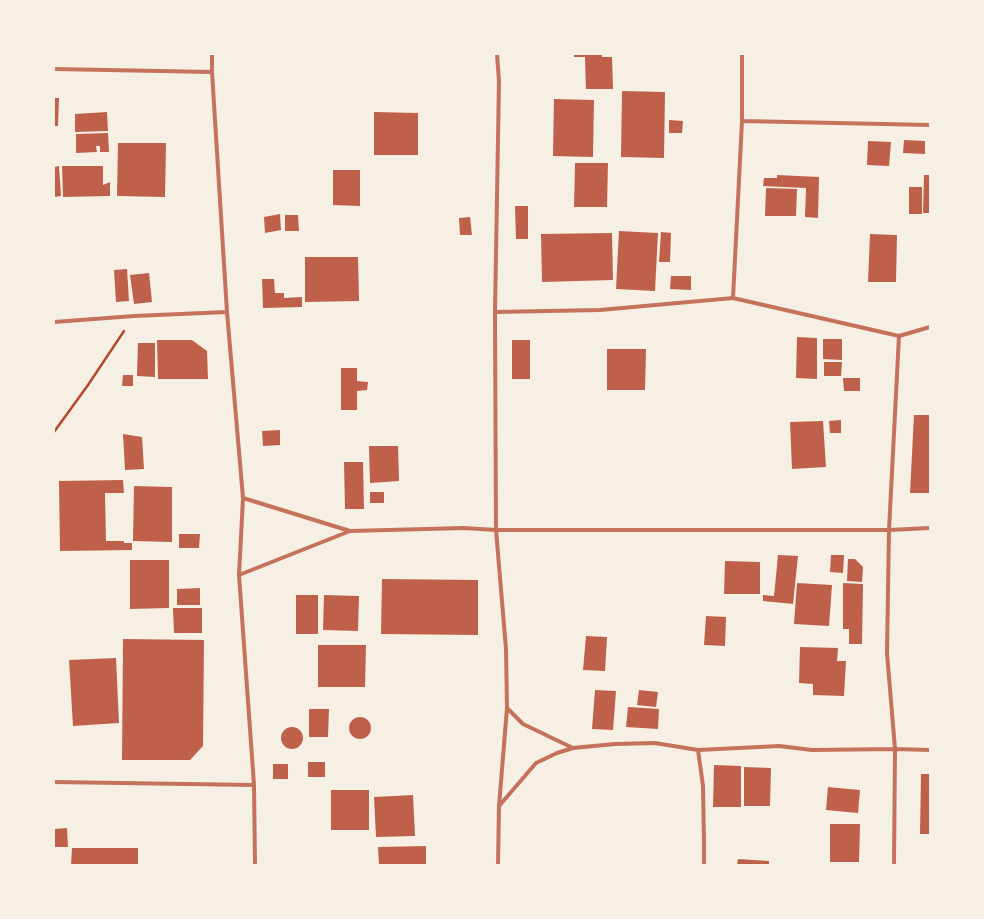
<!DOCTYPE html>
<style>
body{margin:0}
#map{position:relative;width:984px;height:919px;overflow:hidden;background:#f6efe4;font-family:"Sofia Sans Condensed",sans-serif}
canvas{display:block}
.frame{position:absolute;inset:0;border:55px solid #f6efe4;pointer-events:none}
</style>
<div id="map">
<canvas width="984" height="919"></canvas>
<div class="frame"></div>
</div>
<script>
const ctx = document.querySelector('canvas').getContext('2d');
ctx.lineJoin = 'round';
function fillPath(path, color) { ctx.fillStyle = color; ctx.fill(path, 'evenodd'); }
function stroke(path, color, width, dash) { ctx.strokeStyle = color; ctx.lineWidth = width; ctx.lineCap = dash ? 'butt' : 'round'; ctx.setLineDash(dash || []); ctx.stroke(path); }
fillPath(new Path2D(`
 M574 54H602V57H612L613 89H586L585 57H574Z
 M622 91 665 92 664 158 621 157Z
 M54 98H59L58 126H54Z
 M554 99 594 100 593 157 553 156Z
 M107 112 108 131 75 132V114Z
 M374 112 418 113V155H374Z
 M669 120 683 121 682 133H669Z
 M108 133 109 152H100V146H96L97 152 76 153V134Z
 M904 140 925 141V154L903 153Z
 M868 141 891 142 889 166 867 165Z
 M118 143H166L165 197 117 196Z
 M575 163H608L607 207H574Z
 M59 166 61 196 54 197V167Z
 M62 166H103V185L110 182V196L63 197Z
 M333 170H360V206L333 205Z
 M777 175 819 177 818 218 805 217 806 188 763 186 764 178H777Z
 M924 175H930V213H923Z
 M909 187H922V214H909Z
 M766 188 797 189 796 216H765Z
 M515 206H528V239H516Z
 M280 214 281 230 265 233 264 217Z
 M285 215H298L299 231H285Z
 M470 217 472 235H460L459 218Z
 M619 231 658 233 655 291 616 289Z
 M661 232 671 233 670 262H659Z
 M612 233 613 280 542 282 541 234Z
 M870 234 897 235 896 282H868Z
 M305 257H358L359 301 305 302Z
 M127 269 129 301 116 302 114 270Z
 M149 273 152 302 134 304 130 275Z
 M671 276H691V290L670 289Z
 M262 279H274L275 293H284V298L302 297V307L263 308Z
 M797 337 817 338V379L796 378Z
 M823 339H842V360L823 359Z
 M157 340H192L207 351 208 379H158Z
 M512 340H530V379H512Z
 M138 343H155V377L137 376Z
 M607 349H646L645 390H607Z
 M824 362H842L841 376H824Z
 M341 368H357V381L368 382 367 390 357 391V410H341Z
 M123 375H133V386H122Z
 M843 378H860V391H844Z
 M914 415H930V493H910Z
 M841 420V433H830L829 421Z
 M823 421 826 467 792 469 790 422Z
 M280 430V445L263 446 262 431Z
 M123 434 142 437 144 469 125 470Z
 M369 446H398L399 481 370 483Z
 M344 462H363L364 509H345Z
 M123 480 124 493H105L106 541H124V543H132V550L60 551 59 481Z
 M134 486 172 487V542L133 541Z
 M370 492H384V503H370Z
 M179 534H200L199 548H179Z
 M778 555 798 556 793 604 763 601V595L774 596Z
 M831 555H844L843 573 830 572Z
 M848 559H855L863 567 862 582 847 581Z
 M130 560H169V608L130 609Z
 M725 561 760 562V594H724Z
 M382 579 478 580V635L381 634Z
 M797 583 832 585 829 626 794 624Z
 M843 583 863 584 862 644H849V629H843Z
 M200 588V605H177V589Z
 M296 595H318V634H296Z
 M324 595 359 596 358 631 323 630Z
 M173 608H202V633H174Z
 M706 616 726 617 725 646 704 645Z
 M586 636 607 637 605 671 583 670Z
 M123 639 204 640 203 746 190 760H122Z
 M318 645H366L365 687H318Z
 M800 647 838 648 837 661H846L844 696 813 695V684L799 683Z
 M116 658 119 723 73 726 69 660Z
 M595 690 616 691 613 730 592 729Z
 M639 690 658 692 656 707 637 705Z
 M628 707 659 709 658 729 626 727Z
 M309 709H329L328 737H309Z
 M349 728a11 11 0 1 1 22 0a11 11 0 1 1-22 0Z
 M281 738a11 11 0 1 1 22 0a11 11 0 1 1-22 0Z
 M308 762H325V777H308Z
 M273 764H288V779H273Z
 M714 765 741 766V807H713Z
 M744 767 771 768 770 806H744Z
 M921 774H930V834H920Z
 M828 787 860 790 858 813 826 810Z
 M331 790H369V830H331Z
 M413 795 415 836 376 837 374 797Z
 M830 824H860L859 862H830Z
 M67 828 68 847H54V829Z
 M426 846V865H379L378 847Z
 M72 848H138V865H71Z
 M738 859 769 861V865H737Z`), '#bf614a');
stroke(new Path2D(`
 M54 432 88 385 124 331`), '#b5482f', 2.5);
stroke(new Path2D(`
 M212 54V72L227 312 243 498 239 575 254 785 255 865
 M497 54 499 81 495 312 496 530 506 649 507 708 499 806 498 865
 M54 69 212 72
 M742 121 930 125
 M733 298 742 121V54
 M495 312 600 310 733 298 899 336 930 327
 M54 322 134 316 227 312
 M243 498 350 531 464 528 496 530H889L930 528
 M239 575 350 531
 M507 708 523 724 573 748
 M698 750 703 786 704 843V865
 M54 782 254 785
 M499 806 536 763 557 753 573 748 615 744 655 743 698 750 779 746 812 750 895 749 930 750
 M894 865 895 749 887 653 889 530 899 336`), '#c5725c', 4);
</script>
